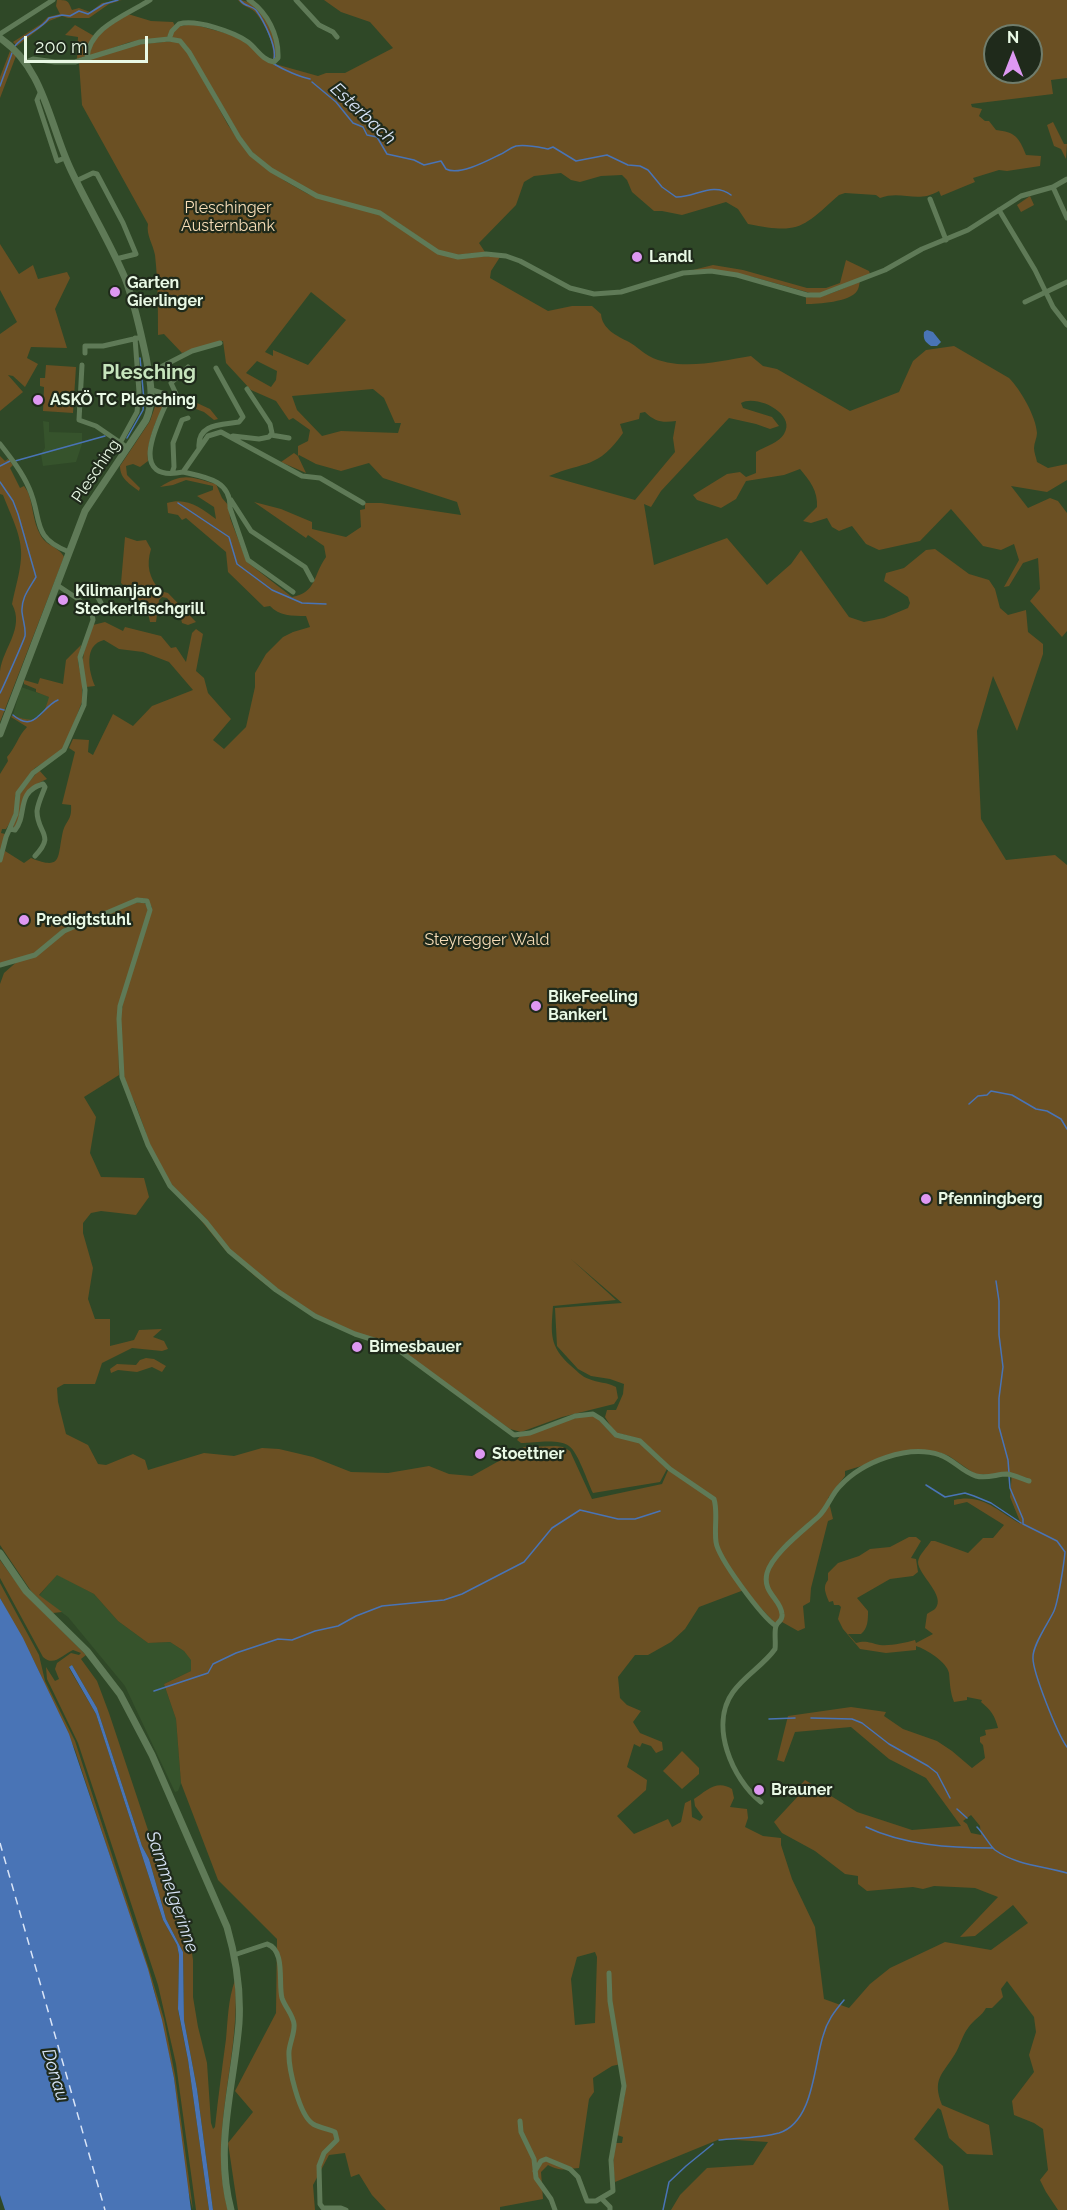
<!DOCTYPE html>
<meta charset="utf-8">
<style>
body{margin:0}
#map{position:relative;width:1067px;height:2210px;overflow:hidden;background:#2f4827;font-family:Raleway,sans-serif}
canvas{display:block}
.north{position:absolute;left:983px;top:24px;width:60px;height:60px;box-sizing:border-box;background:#1f2a1b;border:2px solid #707d6c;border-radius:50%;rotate:0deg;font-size:16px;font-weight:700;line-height:24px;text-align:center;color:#e9f9e5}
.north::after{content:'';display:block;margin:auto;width:21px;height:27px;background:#de98f2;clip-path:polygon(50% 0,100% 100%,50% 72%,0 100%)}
.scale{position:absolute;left:24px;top:36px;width:124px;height:27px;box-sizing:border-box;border:3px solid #e9f9e5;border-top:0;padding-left:8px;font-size:18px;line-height:21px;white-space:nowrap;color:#e9f9e5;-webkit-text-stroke:4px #1f2a1b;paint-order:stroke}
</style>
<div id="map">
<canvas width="1067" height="2210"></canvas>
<div class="north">N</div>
<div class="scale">200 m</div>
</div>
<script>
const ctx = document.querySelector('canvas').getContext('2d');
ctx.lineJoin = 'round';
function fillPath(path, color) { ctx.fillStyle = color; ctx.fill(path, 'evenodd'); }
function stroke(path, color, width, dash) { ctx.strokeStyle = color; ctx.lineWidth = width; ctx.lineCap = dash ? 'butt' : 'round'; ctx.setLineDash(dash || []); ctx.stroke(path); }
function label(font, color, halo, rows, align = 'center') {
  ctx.font = font + ' Raleway,sans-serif'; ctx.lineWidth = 4.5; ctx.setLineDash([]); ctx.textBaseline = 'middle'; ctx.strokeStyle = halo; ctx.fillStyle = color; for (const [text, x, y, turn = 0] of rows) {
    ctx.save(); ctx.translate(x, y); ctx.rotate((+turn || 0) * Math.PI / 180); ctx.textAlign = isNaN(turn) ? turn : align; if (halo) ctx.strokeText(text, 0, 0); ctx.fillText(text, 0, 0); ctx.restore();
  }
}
fillPath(new Path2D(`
 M43 421 49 422V432L82 433V444L76 462 43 466 41 454 45 448Z
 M21 687 50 697 46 709 42 714 29 721 13 715Z
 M57 1574 94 1594 118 1621 148 1643 170 1642 184 1651 192 1660 191 1671 164 1684 176 1719 181 1783 178 1791 175 1792 125 1686 68 1617 39 1596Z`), '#36532c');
fillPath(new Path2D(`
 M57 0C69 0 68 1 72 10L79 8 90 12 102 3 122 0 109 4 89 18H68L62 16 49 21 17 46 13 42 41 24 48 17 60 14 56 6Z
 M238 0C258 0 273 27 276 45 277 49 276 55 276 59L273 60C276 46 264 21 254 11 248 6 243 7 238 0Z
 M324 0H1067V78L1051 80 1053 94 971 104 972 107 982 109 979 116 985 121H989L996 130C1015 132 1019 137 1026 155L1041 156 1040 166 1007 171 999 170 973 178 975 182 941 196 939 191C917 204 902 190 880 198L876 195 845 193 839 195C801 229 799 234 748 224L738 209 726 202 682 215 662 211H654L632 192 627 180 622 175 601 176 580 182 571 180 561 173 534 176 524 182 516 205 479 243 485 252 457 255 439 251 387 215 316 194 274 170 258 159 242 139 187 46 171 38 176 27 192 24 236 36 275 64 318 76 326 73H345L393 48 370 22 341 12ZM995 36H1031V72H995Z
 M128 14 151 21 173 22 175 26 166 38 130 42 89 56C93 34 110 26 128 14Z
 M75 25 94 36 86 56 77 59 78 37 65 35Z
 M174 41 179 43 188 52 228 125 242 145 261 164 285 181 308 194 383 216 438 254 500 257 491 271 490 278 548 311 572 306H592L601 314C602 329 617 336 629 342 636 346 642 352 649 356 679 372 720 361 751 356L763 366 777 369 850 411 899 392 913 361 926 350 954 346 1009 378C1020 389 1036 416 1037 433 1037 438 1034 443 1034 448 1034 452 1036 457 1037 462L1048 468 1067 464V480L1047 492 1011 486 1028 508 1050 498 1058 501 1067 513V631L1062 637 1030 601 1040 589 1038 558 1023 563 1009 586 1004 587 1019 560 1014 544 1001 550 983 546 951 509 920 541 879 550 866 544 852 526 839 531 832 527 827 518 811 523 803 521 817 507C818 491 810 481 800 469L784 475 746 481 736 499 721 508 697 500 693 495 727 474 740 472 746 477 756 473V452C764 447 780 442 784 434 797 414 757 394 741 403L743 408 772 417 779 426 770 429 756 424 729 418 661 491 651 507 644 504 654 565 727 538 767 585 791 564 801 550 849 617 864 622 884 618 908 608 910 603 908 597 884 581 886 573 904 568 926 550 935 549 969 574 989 580 995 589 1000 608 1008 615 1026 610 1028 632 1043 644V654L1017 731 993 676 977 731 981 819 1006 860 1055 855 1067 865V2210H1058L1046 2192 1040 2180 1048 2170 1043 2129 1034 2123 1014 2115 1012 2101 1034 2072 1029 2055 1036 2032 1034 2017 1007 1981 1001 1989 1003 1997 992 2008H986C982 2016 973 2020 968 2028 962 2036 960 2046 955 2054 942 2075 932 2079 942 2105L989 2125 993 2155 967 2154 949 2138 941 2110 938 2108 914 2139 943 2166 949 2210H671L680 2195 707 2168 753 2165 768 2142 720 2139 615 2182 613 2165 615 2143H622L623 2137 617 2135 625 2094 621 2064 612 2066 593 2078 594 2092 589 2099 579 2168C564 2169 562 2172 548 2165L541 2172 543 2199 500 2207V2210H386L372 2195 359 2174 351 2177 345 2153 329 2155 313 2185 315 2210H238L228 2143 253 2112 235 2091 276 2013 277 1939 218 1880 181 1783 176 1719 164 1684 191 1671V1660L184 1651 170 1642 148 1643 118 1621 94 1594 57 1575 39 1595 62 1612 53 1613 31 1591 0 1545V984L4 973 20 959 0 963V862L5 851 24 863 31 858C63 871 57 857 63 831 67 819 72 820 71 805L62 804 75 752 69 748 73 739 89 740 88 752 93 755 113 714 133 726 152 706 193 690 169 662 143 652 119 649 104 640C83 645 89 672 95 686L86 687C80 657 83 654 93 625L105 622 123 631 125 627 161 636 171 648 176 647 186 662 192 633 196 629 203 634 196 671 204 678 208 693 231 719 213 740 224 749 246 727 255 687V673L266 654 283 637 293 632 310 627 306 616C292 616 279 616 270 606L264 607 228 572 226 552 186 518 182 520 178 515 168 513 167 503C187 497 201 508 216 519L214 507 197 496 213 490V486L186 480 173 485 160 487C183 472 191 477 216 484L222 498 229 506 230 518 247 562 292 597C317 592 312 577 326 557L324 546 308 535 306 538 254 502 281 509 312 522V529L346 537 361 527 360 510 365 509V503H381L461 515 457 502 383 478 369 463 341 471 316 464 299 455 298 456 306 473 281 462 294 453 298 456V446L308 441 310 430 293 418 289 420 276 401 251 390 226 363 223 341 182 353 164 334 158 335C158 308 158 282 155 255 153 244 146 235 148 224L82 105 79 63 132 45ZM311 292 346 320 308 365 273 350V356L265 352ZM257 361 277 371 276 380 271 387 246 373ZM373 389 384 398 395 423H401L398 433 341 431 322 436 297 410 292 396ZM645 412C655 422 663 423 676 421L673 438 675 452 635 500 549 476C585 461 598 469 623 433L620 424 639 419 640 413ZM143 898 152 907 125 994 120 1019 123 1073 128 1089 135 1103 146 1133 143 1138 156 1165 225 1250 256 1277 277 1293 353 1334 396 1349 510 1429 521 1432 562 1417 614 1404 618 1398 616 1387C607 1382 598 1383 589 1379 582 1377 576 1370 570 1365 549 1346 551 1333 553 1306L616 1300 571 1259 622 1303 555 1308 557 1346 578 1369 591 1376 610 1379 624 1384 623 1394 616 1410H607L605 1417 615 1433C643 1437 650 1448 670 1466L662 1484 592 1499 570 1451 563 1447 556 1446 524 1447 472 1476 449 1474 429 1466 388 1473 351 1472 313 1457 279 1449 262 1448 234 1456 204 1453 148 1470 145 1460 133 1454 106 1465 98 1464 88 1445 66 1434 58 1402 57 1388 64 1384H95L102 1363 132 1348 162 1351 168 1349 164 1341 153 1337 162 1329 139 1330 134 1340 110 1346V1319H95L88 1299 93 1268 83 1233V1223L91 1213 101 1211 136 1215 149 1197 144 1178 101 1177 90 1153 96 1117 84 1097 119 1075 118 1022 148 911 147 905 144 903H135L56 935 68 926ZM907 1452 941 1453 949 1456 975 1474 992 1475 1012 1473 1010 1497 1021 1524C997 1511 983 1493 954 1500V1505L967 1502 1004 1525 993 1538H983L968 1553 935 1541H931C927 1548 919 1554 918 1562 918 1575 947 1596 935 1609 933 1611 929 1612 927 1614L925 1628 933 1634 916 1643 915 1640C904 1643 891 1646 880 1645 870 1643 866 1640 856 1643L848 1634H861C868 1628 868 1620 868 1611L857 1598 890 1579 913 1576 918 1572 916 1559 911 1558 921 1541 916 1537H909L890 1547 870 1549 859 1556 838 1563 828 1573V1580C822 1587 826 1594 829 1602L833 1601 834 1605H839L841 1607 838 1619 843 1629 860 1649 886 1653 916 1650V1646C926 1649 947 1662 949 1673 950 1683 950 1692 954 1702L967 1700V1697L982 1700 981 1702C991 1710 995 1716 998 1728L985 1730 986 1735 980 1737V1742L983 1745 985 1758 972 1768 952 1751 937 1741 903 1729 884 1716 886 1712 851 1707 788 1716 777 1760 784 1762 795 1732 851 1727 889 1759 926 1778 961 1826 912 1830 857 1812 805 1780 797 1789 800 1794 774 1822 782 1833 815 1851 845 1874 858 1876V1884L867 1891 913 1887 923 1889 934 1886 975 1888 998 1897 960 1937 975 1936 1013 1905 1028 1923 991 1950 945 1942 890 1968 870 1984 849 2008 824 1999 815 1927 792 1879 781 1845V1838L763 1836 745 1827 748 1818 747 1809 730 1807 734 1798 732 1789C717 1779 706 1791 694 1799L695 1806 703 1817 700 1821 692 1817 691 1800 685 1803 681 1822 672 1827 668 1819 634 1834 617 1816 646 1790 647 1780 627 1767 634 1744 640 1747 642 1743 651 1746 656 1753 663 1750 662 1742 640 1733 633 1722 641 1711 627 1705 620 1698 618 1677 635 1655H648L671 1642 685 1629 699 1607 744 1590 774 1622H782L798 1631 805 1628 803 1606 810 1602 811 1588 828 1521 833 1519 828 1498 845 1476V1471ZM971 1815 980 1826 981 1835 971 1833 967 1824 963 1821ZM595 1952 597 1957 595 2023 575 2025 571 1979 577 1957Z
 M10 51 16 56 0 98V77Z
 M1053 122 1064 144H1067L1066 159 1061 149 1054 146 1047 125Z
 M1030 196 1034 205 1021 212 1017 205Z
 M0 244 19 274 33 265 38 279 67 272 70 278 55 309 67 348 31 347 27 358 38 364 25 387 13 376 8 375 23 392 0 411V334L17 322 0 290Z
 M846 260 869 271 870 274 826 292 814 294 753 277 693 270 713 265 743 270 807 288H826L840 283Z
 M860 281C859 285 859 288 857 291 850 302 818 304 806 304V297C825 299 843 288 860 281Z
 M46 365 76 367 73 413 43 411 44 387 40 386V378H45Z
 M159 395H163C168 407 157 416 154 427 150 438 147 449 148 461L140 467 133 464 126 466 127 475 140 488 139 491C130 484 120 479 120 466L150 421Z
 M197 403 210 409 218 419 214 420 204 412 196 409 195 405Z
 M0 456 5 461 8 459 13 465 10 468 20 488 24 486 28 492C33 505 33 522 40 534 45 546 60 547 64 557L0 722C0 705 0 687 0 671 3 648 25 628 12 604 15 589 20 573 21 558 23 537 10 514 3 495L0 494Z
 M125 537 137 541 146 540 151 549C146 566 149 577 160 591L168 593 196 622 188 625 182 623 180 614 167 598 162 597 159 600 156 622H150L147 608 121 583Z
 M81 645 78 662 82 681V702L65 746 56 755 35 768 29 775 15 796V814L6 829H2L1 833 5 834 0 858V774L8 761 7 757C16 747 18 736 27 727L11 717 13 715C34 724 43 721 49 697L36 692V689L24 684V680L38 684 40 678 63 684 66 660Z
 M39 770 47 779C22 789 22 802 18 825L13 828 20 793Z
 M146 1358 154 1359 166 1366 162 1372 152 1367 137 1372 118 1370 111 1373 110 1369 117 1364 136 1365 140 1360Z
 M582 1416H595L612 1434 641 1442 667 1469 660 1482 593 1493C588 1483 578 1452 569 1446 558 1438 534 1443 521 1443L517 1440 520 1436Z
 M0 1560 24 1593 86 1655 81 1659 97 1681 109 1713 167 1887 190 1939 193 1960V1997L198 2027 207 2063 211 2123 213 2129 215 2127C218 2098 222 2069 226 2039 228 2018 228 2000 235 1980 241 2060 208 2127 228 2210H213L197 2089 184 2020 183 1952 166 1919 149 1859 142 1846 97 1708 72 1665 69 1668 96 1714 163 1920 177 1945 179 1955 178 2010 188 2060 209 2210H196L176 2064 158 1985 78 1743 47 1679 46 1667 55 1681 59 1679 55 1669 57 1663 71 1653 79 1655 81 1653 73 1650C62 1655 54 1667 43 1657L0 1578Z
 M0 1583 39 1655 45 1681 75 1741 150 1972 164 2019 175 2075 193 2210 186 2182 174 2078 154 1990 75 1750 33 1659 0 1598Z
 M682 1751 699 1768V1774L682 1789 663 1771Z`), '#6b5023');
fillPath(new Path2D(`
 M927 330 933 332 941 342 937 346H931C925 342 923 339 924 332Z
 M0 1598 23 1638 69 1734 148 1969 162 2020 174 2078 191 2210H5L0 2195Z
 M72 1665 97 1708 142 1846 149 1859 166 1919 183 1952 184 2020 197 2089 213 2210H209L188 2060 178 2009 179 1955 177 1945 163 1920 96 1714 69 1667Z`), '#4974b6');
stroke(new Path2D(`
 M240 0C245 7 251 5 256 10 264 21 277 47 274 59
 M15 46C24 34 41 30 49 18L62 15 70 16 79 11 88 14 104 4 118 0
 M274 64C284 70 300 77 310 79
 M312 82 336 102 353 123 363 127 367 135 377 137 387 154 414 160 424 165 441 161 446 169C459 176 487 161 499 155 505 153 509 148 516 146 526 144 538 147 548 149L553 147 576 161 607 155 628 165 640 166 648 170 662 187 676 197C694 198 713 181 731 195
 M0 86 12 53
 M127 438 143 410 144 400 140 358
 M15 461 105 436
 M0 466 10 461
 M0 482 13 501 18 514 36 577C29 589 21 598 22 612 23 621 26 628 25 636 24 640 2 690 0 693
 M178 503 229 537 237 564 272 590 302 603 326 604
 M0 709 4 710
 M13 715C35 734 41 707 58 700
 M969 1104 978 1096 987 1095 991 1091 1012 1095 1036 1109 1047 1111 1061 1119 1067 1129
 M996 1281 999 1301V1335L1003 1367 999 1398V1427L1008 1460 1009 1473
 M1009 1476 1010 1488 1023 1519V1524L1057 1541 1065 1552C1064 1564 1058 1602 1054 1611 1049 1622 1033 1644 1033 1657 1032 1671 1058 1735 1067 1747
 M926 1485 945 1497 965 1493 974 1496 991 1503 1021 1523
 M154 1691 208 1673 213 1664 236 1653 278 1639 292 1640 315 1631 338 1626 356 1616 382 1606 444 1600 462 1594 524 1562 552 1528 580 1510 618 1519H635L660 1511
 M811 1718 852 1719 862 1723 889 1744 928 1766 937 1773 950 1798
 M769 1719 795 1718
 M957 1809 967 1818
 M866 1827C904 1845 950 1848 992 1848
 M977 1827C983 1833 990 1846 995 1850 1016 1865 1043 1866 1067 1873
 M719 2140C738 2138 760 2138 779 2133 814 2122 814 2064 823 2036 827 2021 834 2012 844 2000
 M663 2210 669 2182 686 2166 713 2144`), '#4974b6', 1.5);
stroke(new Path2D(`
 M0 1843 105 2210`), '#d9e5f8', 1.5, [8, 6]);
stroke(new Path2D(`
 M296 0 319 25 333 32 337 37
 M0 34 53 0
 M169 39 172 31 179 24C196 19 234 32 248 42 257 49 262 60 274 62L278 58C279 35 267 12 249 0
 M87 58C89 27 127 15 150 0
 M26 62 33 59 55 62H75L140 42 169 39 180 41 189 52 239 138 251 154 271 170 317 196 380 213 438 252 458 257 486 254 506 256 520 261 570 288 594 294 621 292 683 273 711 271 737 275 807 295H820L885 270 922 249 968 230 1021 196 1053 187 1067 179
 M41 91 37 100 57 161 65 158
 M76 181 93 173 97 174 123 223 136 254 116 259
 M1053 187 1067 218
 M930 199 946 240
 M999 210 1035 270 1053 307 1067 325
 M1025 302 1067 282
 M85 353V346H103L138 338
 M82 365 79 420 96 426 128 448
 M149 373 192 351 220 343
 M152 390 165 394 167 402C156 426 128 483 183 472L208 436 221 432 302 476 320 478 363 503
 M167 402 175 399 177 396 171 383 188 367
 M271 435 289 438
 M233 436 259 439 269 437 272 433 270 424 247 389
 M120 443 137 412 139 392 135 338
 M0 444C11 458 22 472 29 488 43 519 30 537 69 552
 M199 448C197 423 222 425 239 422L243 417 216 368
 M183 472C205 477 231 480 230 508L248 560 293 592
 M172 473 174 467 173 443 182 420 188 418
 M231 500 251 531 305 567 312 580
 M91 584 101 603
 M10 829 15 830C28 815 15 792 43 784L45 787C42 795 38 803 37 811 37 834 56 834 35 856
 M0 860 6 837 16 814 18 793 33 773 64 750 84 705 85 690 80 657 93 620 92 613 78 599 57 585
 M0 965 35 955 64 931 137 900 147 901 150 910 120 1006 119 1019 122 1077 148 1145 170 1186 206 1222 229 1251 276 1290 315 1316 355 1334 393 1346 514 1435 530 1433 575 1416 593 1414 601 1419 616 1435 640 1441 670 1469 714 1499C718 1512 714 1528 716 1542 718 1558 762 1617 776 1626
 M761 1802C732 1779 709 1725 733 1692 745 1675 764 1665 775 1649 776 1643 774 1631 776 1626 778 1621 783 1621 782 1614 781 1599 762 1593 767 1573 772 1554 804 1530 819 1516 828 1507 831 1495 840 1486 862 1462 908 1444 940 1455 953 1459 962 1472 976 1476 987 1479 997 1474 1007 1474 1015 1475 1022 1479 1029 1481
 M234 1955 267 1944C286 1950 278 1984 282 1998 285 2007 293 2015 294 2024 295 2032 290 2042 289 2051 288 2067 299 2115 313 2124 320 2128 328 2129 335 2132L337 2140 324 2153 319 2166 320 2204 323 2208H341L346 2210
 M520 2121 521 2132 534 2159 536 2178 551 2199 555 2210
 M535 2171 541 2161 546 2159 570 2169 578 2177 587 2201H596L613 2191 611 2160 624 2086 610 2001 609 1973
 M601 2198 610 2207V2210`), '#5f7a57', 5);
stroke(new Path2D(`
 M0 38C44 68 49 123 70 168 87 205 109 240 125 278 135 304 140 330 146 357 150 379 155 399 146 420L85 511 0 734
 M0 1553 26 1591 87 1651 120 1694 152 1755 227 1927C236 1958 241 1990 239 2023 234 2086 214 2146 231 2210`), '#5f7a57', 7);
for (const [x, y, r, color] of [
 [637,257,6,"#de98f2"],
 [115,292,6,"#de98f2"],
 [38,400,6,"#de98f2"],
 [63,600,6,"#de98f2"],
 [24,920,6,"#de98f2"],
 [536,1006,6,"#de98f2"],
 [926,1199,6,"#de98f2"],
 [357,1347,6,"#de98f2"],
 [480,1454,6,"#de98f2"],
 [759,1790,6,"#de98f2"]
]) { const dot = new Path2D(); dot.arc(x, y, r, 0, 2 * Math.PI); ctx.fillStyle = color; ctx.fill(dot); stroke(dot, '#1f2a1b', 2); }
label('16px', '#f8deb8', '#1f2a1b', [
 ["Pleschinger",228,208],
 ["Austernbank",228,226],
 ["Steyregger Wald",487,940]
]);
label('bold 16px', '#e9f9e5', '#1f2a1b', [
 ["Landl",649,257],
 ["Garten",127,283],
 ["Gierlinger",127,301],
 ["ASKÖ TC Plesching",50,400],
 ["Kilimanjaro",75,591],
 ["Steckerlfischgrill",75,609],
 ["Predigtstuhl",36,920],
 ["BikeFeeling",548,997],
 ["Bankerl",548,1015],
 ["Pfenningberg",938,1199],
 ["Bimesbauer",369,1347],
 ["Stoettner",492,1454],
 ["Brauner",771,1790]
], 'left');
label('16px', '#e9f9e5', '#1f2a1b', [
 ["Plesching",96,471,-56]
]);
label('italic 18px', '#d9e5f8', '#1f2a1b', [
 ["Esterbach",363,114,43],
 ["Sammelgerinne",172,1892,71],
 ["Donau",55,2075,73]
]);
label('bold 20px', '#c7e5bd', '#1f2a1b', [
 ["Plesching",149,373]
]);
</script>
